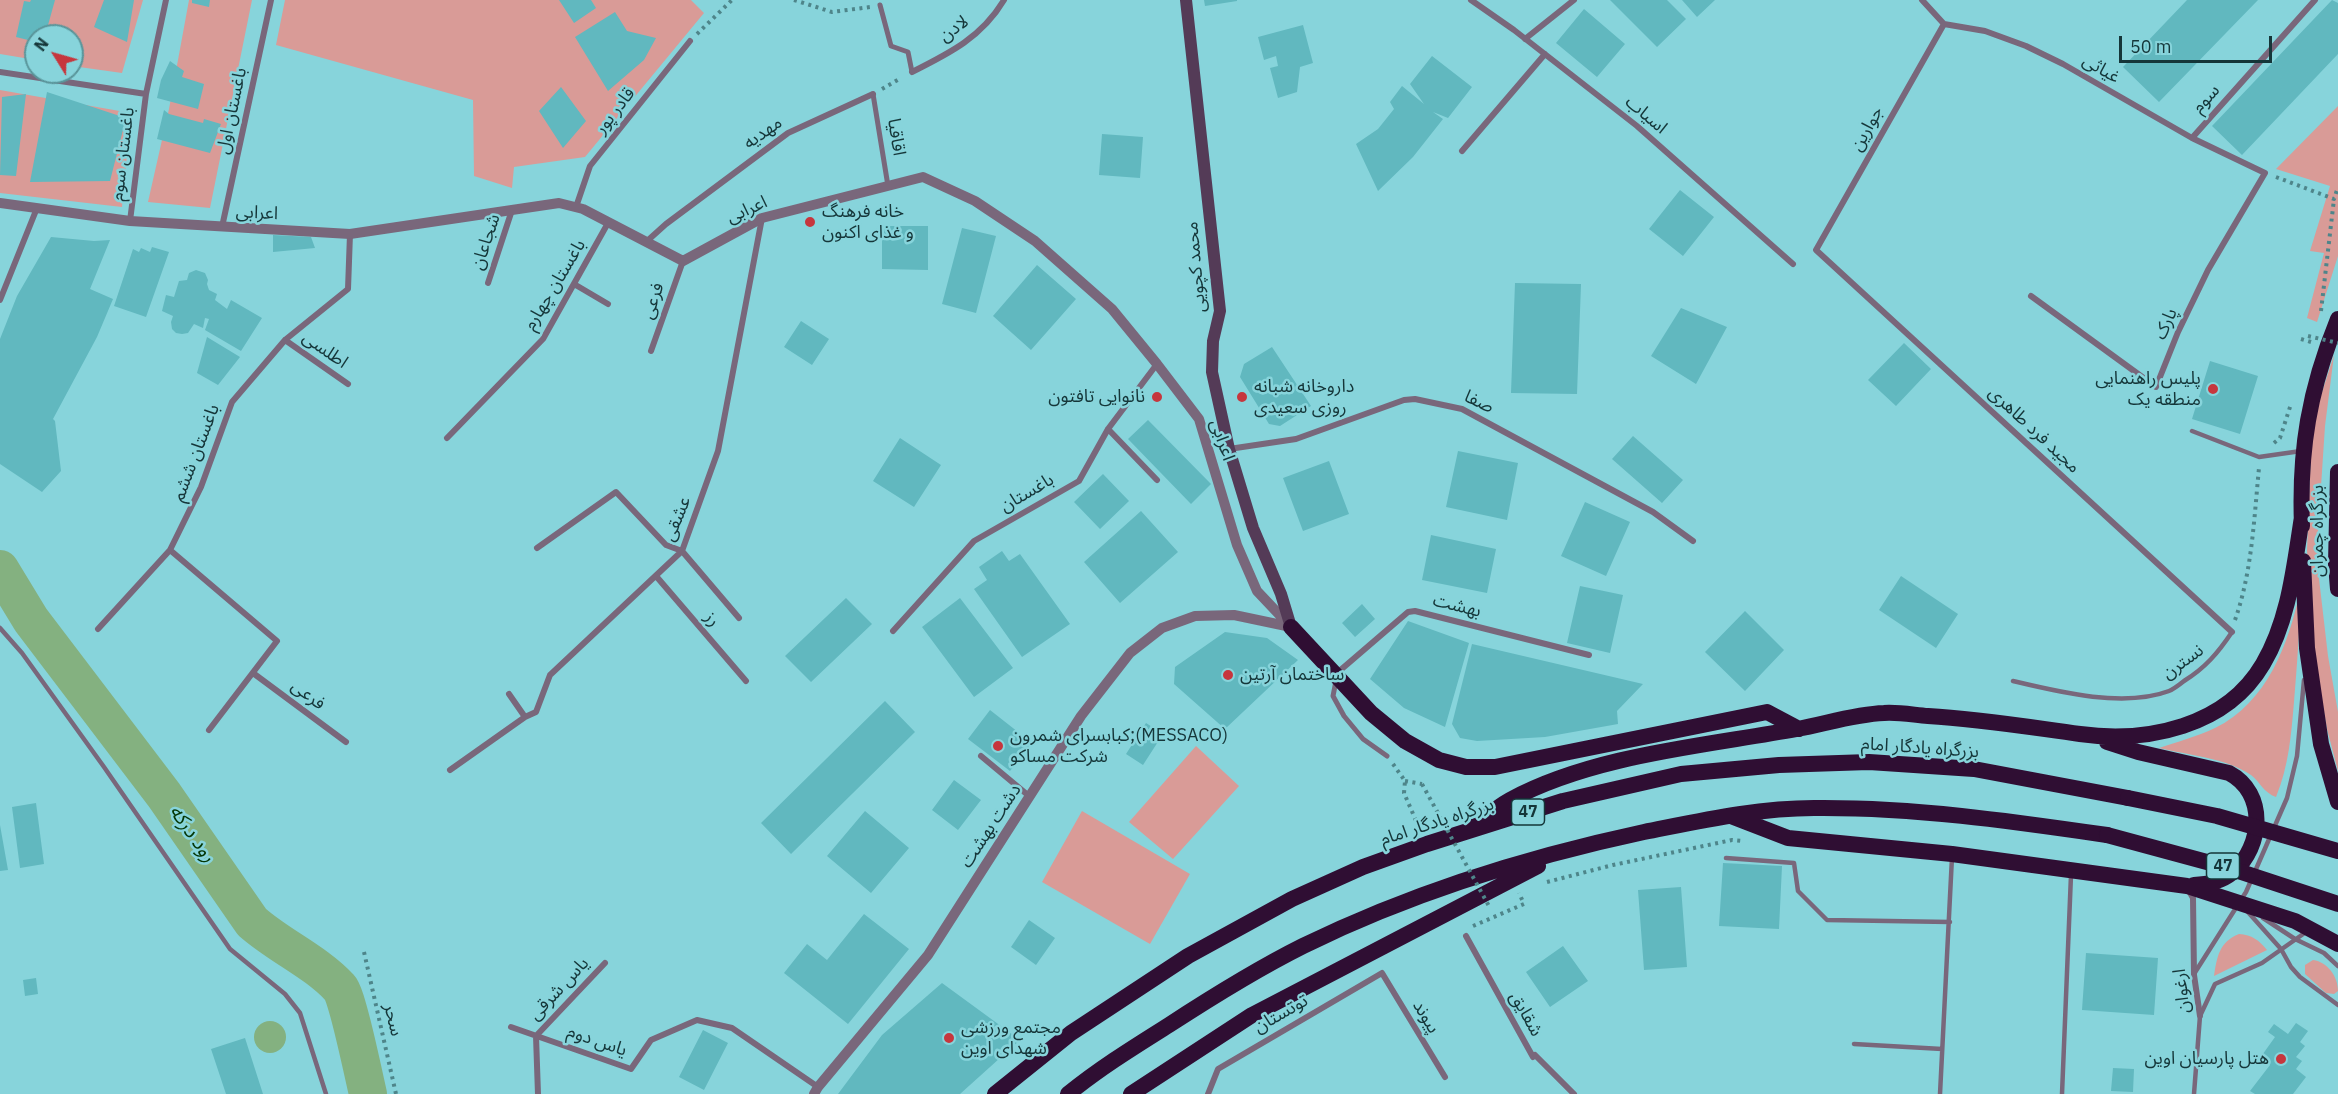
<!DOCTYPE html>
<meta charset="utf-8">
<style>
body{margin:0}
#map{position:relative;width:2338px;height:1094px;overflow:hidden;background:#87d4db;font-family:"IBM Plex Sans",sans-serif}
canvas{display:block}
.north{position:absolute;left:24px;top:24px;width:60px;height:60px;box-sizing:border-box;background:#87d4db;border:2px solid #59959a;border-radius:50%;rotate:307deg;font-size:16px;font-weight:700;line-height:24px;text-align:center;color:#153639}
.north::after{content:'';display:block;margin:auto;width:21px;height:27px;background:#c6363d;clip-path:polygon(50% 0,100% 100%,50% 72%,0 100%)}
.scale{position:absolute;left:2119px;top:36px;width:153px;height:27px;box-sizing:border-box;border:3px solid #153639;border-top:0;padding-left:8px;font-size:18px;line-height:21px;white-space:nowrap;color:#153639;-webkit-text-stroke:4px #87d4db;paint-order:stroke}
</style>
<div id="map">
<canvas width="2338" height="1094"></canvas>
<div class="north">N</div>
<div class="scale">50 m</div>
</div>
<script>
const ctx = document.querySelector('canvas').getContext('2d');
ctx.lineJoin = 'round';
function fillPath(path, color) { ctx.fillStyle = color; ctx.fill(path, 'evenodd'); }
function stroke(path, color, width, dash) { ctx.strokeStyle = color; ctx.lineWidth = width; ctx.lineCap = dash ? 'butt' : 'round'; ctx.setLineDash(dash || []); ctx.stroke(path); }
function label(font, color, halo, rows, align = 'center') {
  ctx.font = font + ' "IBM Plex Sans","Noto Sans Arabic",sans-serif'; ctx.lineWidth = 5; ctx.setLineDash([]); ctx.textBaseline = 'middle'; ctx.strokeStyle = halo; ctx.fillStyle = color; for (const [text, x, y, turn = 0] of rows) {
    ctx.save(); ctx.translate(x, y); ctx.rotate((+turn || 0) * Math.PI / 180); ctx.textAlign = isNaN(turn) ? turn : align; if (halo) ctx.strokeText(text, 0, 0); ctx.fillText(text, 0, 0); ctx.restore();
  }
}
fillPath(new Path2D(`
 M0 0H143L122 73 72 66V36H36V60L0 54Z
 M189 0H252L210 208 148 202 169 109Z
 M285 0H691L704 13 585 157 514 167 512 188 474 176 473 100 276 45Z
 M0 90 131 113 122 207 0 193Z
 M2338 106V256L2317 322 2307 318 2324 253 2310 251 2330 186 2276 169Z
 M2334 355 2325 426 2318 532V570L2328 656 2338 712V771L2327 729 2314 656 2307 551 2312 423Z
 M2300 591C2300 629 2297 665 2294 702 2291 736 2289 765 2276 797 2264 793 2260 782 2251 775 2226 758 2188 755 2159 748 2177 742 2198 736 2215 728 2267 703 2289 643 2300 591Z
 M1196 746 1239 786 1173 859 1129 822Z
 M1082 811 1190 874 1150 944 1042 882Z
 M2239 934C2252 935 2259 940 2267 950L2214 976C2217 957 2219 942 2239 934Z
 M2313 960C2328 962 2338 977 2338 991L2334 994 2326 993 2305 974V965Z`), '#d99b97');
fillPath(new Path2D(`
 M254 1037a16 16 0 1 1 32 0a16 16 0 1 1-32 0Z`), '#84b180');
stroke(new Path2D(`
 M0 569 31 620 164 795 252 922C279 946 315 961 340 988 347 995 364 1077 368 1094`), '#84b180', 38);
fillPath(new Path2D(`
 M31 0H55L45 36H36V42L16 37 24 1 30 2Z
 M104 0H134L127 42 94 27Z
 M192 0H210L209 7 192 3Z
 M559 0H591L596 8 574 23Z
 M1204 0H1237V1L1205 6Z
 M1610 0H1667L1686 19 1657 47Z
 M1682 0H1715L1697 17Z
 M2187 0H2258L2159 102 2123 67Z
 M2332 0 2338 3V54L2242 155 2212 126Z
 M1584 9 1625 44 1597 77 1556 43Z
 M615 12 627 31 656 38 644 60 608 91 575 37Z
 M1303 25 1313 63 1300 67 1297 92 1278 98 1270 68 1278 66 1276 56 1264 60 1258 37Z
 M1432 56 1472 87 1448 118 1433 112 1443 119 1413 157 1378 191 1356 144 1378 129 1394 109 1390 102 1402 86 1424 104 1410 84Z
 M170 61 184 71 182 77 204 84 198 109 157 98 161 80Z
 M561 87 586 121 563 148 539 111Z
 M47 92 126 118 110 181 30 182Z
 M26 94 16 176 0 175 2 97Z
 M164 110 169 114 203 123 204 119 221 124 210 153 157 139Z
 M1102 134 1143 137 1140 178 1099 175Z
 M1680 190 1714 217 1683 256 1649 229Z
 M882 226H928V270L882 269Z
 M962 228 996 236 976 313 942 304Z
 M273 235 311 237 315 248 273 252Z
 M51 237 94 241 110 240 90 289 113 299 97 337 53 419 55 421 61 471 42 492 0 464V339L17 296Z
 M152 247 169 252 146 317 114 306 133 249 139 252 141 248 150 252Z
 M1037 265 1076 299 1031 350 993 316Z
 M196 270 205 273 208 280 207 284 209 290 217 294 215 300 227 309 231 300 262 318 241 351 205 330 209 319 205 318 203 328 194 324 188 333 182 334 176 333 172 329 171 322 173 316 162 311 166 295 174 297 179 281 187 280 189 273Z
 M1515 283 1581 284 1577 394 1511 393Z
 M1681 308 1727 327 1696 384 1651 356Z
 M801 321 829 339 812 365 784 347Z
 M207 337 240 357 218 385 197 373Z
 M1904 343 1931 369 1896 406 1868 380Z
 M1272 347 1311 406 1280 426 1269 424 1240 377 1244 364Z
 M2210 361 2258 376 2240 434 2192 419Z
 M1148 420 1211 484 1191 504 1128 439Z
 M1633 436 1683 480 1662 503 1612 459Z
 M900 438 941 465 914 507 873 481Z
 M1458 451 1518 463 1507 520 1446 507Z
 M1329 461 1349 514 1303 531 1283 478Z
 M1103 474 1129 501 1100 529 1074 502Z
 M1585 502 1630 522 1606 576 1561 556Z
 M1141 511 1178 552 1120 603 1084 562Z
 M1431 535 1496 549 1487 593 1422 580Z
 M1002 551 1009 561 1020 554 1070 624 1022 657 974 589 987 580 979 567Z
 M1901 576 1958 614 1936 648 1879 610Z
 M1580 586 1623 595 1610 653 1567 643Z
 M846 598 872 624 811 682 785 656Z
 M960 598 1013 668 974 697 922 627Z
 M1362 604 1375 619 1355 637 1342 623Z
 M1745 611 1784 650 1745 691 1705 652Z
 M1408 621 1469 643 1445 727 1404 708 1370 679Z
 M1225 632 1267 638 1298 660 1225 729 1174 684 1175 667Z
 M1472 644 1643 684 1617 711 1618 724 1545 737 1477 741 1460 738 1452 724Z
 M885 701 915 732 791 854 761 823Z
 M990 710 1032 743 1010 771 968 739Z
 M1146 723 1163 734 1143 765 1126 754Z
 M954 780 981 800 958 830 932 810Z
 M36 803 44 864 20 868 12 807Z
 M865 811 909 848 871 893 827 856Z
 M0 825 8 870 0 871Z
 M1723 863 1782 866 1779 929 1719 926Z
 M1681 887 1687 967 1644 970 1638 890Z
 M864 914 909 949 848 1024 784 973 807 944 827 960Z
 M1029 920 1055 938 1036 965 1011 947Z
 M1563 946 1588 981 1550 1007 1526 972Z
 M2086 953 2158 958 2154 1015 2082 1010Z
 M36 978 38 994 25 996 23 980Z
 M942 983 1020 1040 960 1094H838L882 1035Z
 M2296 1023 2308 1031 2300 1042 2305 1046 2296 1057 2302 1061 2296 1069 2306 1077 2293 1094H2255L2250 1091 2270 1065 2260 1058 2275 1037 2268 1032 2274 1024 2288 1034Z
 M703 1030 728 1043 704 1090 679 1077Z
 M245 1038 263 1094H226L211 1049Z
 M2113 1068 2134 1069 2133 1092 2111 1091Z`), '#61b8bf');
stroke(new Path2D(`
 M794 0 832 12 870 7
 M697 34 732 0
 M882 89 901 78
 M2276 177 2334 199 2338 187
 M2321 311 2334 199
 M2301 339 2311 342
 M2274 443 2280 438 2291 404
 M2235 620C2252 572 2254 519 2259 468
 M1393 764 1405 781 1404 793 1420 830
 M1405 781 1422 784
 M1547 882 1613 865 1732 840 1742 841
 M1473 926 1524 904 1519 893
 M364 952 396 1094`), '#4e858a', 4, [3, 4.5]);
stroke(new Path2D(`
 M2192 431 2259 457 2301 451
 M0 628 22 653 104 767 230 949 285 994 300 1013 326 1094
 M2013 681C2059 692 2124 708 2169 691 2174 689 2179 685 2184 681 2205 668 2218 653 2232 632
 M1726 858 1794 863 1798 891 1827 920 1950 922
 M2247 911 2281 949 2291 967 2300 977 2338 1005
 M2263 918 2295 939 2324 953 2338 966
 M2194 974 2246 892 2287 798 2297 756 2304 680
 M1854 1044 1942 1049
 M1940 1094 1952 857
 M2062 1094 2071 875
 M2194 1094 2200 1016 2215 984 2262 963 2306 932`), '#79677b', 4.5);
stroke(new Path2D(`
 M880 5 891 46 908 52 912 72
 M873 94 888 186
 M1336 681 1333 696 1344 716 1363 739 1387 756`), '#79677b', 5);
stroke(new Path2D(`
 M1471 0 1514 30 1637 126 1793 264
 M1922 0 1944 24 1985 31 2026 46 2063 64 2192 138 2265 173 2208 270 2178 332 2156 387 2031 296
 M1944 24 1816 250 2232 632
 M1525 39 1574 0
 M0 72 146 94 130 221
 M912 72C950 53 982 37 1004 0
 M146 94 166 0
 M2192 138 2315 0
 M1462 151 1545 54
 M576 207 590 166 690 41
 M222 227 271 0
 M646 242 666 224 788 133 873 94
 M488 283 512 210
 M574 284 608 304
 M0 300 37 208
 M285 340 348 384
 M651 351 683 261
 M1108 429 1157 480
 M447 438 543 339 608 223
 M1229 449 1296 439 1404 400 1415 399 1462 409 1653 512 1693 541
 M537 548 616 492 666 545 682 551 739 618
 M170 550 277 641 209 730
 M656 576 746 681
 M98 629 170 550 201 487 232 402 285 340 348 289 350 234
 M893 631 974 541 1079 481 1108 429 1157 364
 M253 673 346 742
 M1337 673 1408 612 1415 611 1589 655
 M509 694 525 717
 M981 756 1029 796
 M450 770 525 717 536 712 550 675 682 551 718 451 762 218
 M2188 889 2193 898 2194 975 2200 1016
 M1466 936 1533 1057 1535 1055 1574 1094
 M511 1027 631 1069 651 1040 697 1020 732 1028 818 1087
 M538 1094 536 1036 605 963
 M1208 1094 1218 1069 1382 973 1445 1077`), '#79677b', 6);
stroke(new Path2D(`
 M0 203 130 221 350 234 559 203 583 209 683 261 762 218 923 177 975 201 1035 241 1112 309 1157 364 1199 419 1237 545 1257 591 1291 627
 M814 1094 818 1087 928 955 1081 716 1130 653 1162 628 1195 616 1234 615 1291 627`), '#79677b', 10);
stroke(new Path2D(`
 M1186 0 1220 311 1213 341 1212 372 1229 449 1253 528 1281 594 1291 627`), '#543b57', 12);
stroke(new Path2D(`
 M2338 472 2336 564 2338 589
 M2302 526C2299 450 2309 390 2338 319
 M2303 561 2307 648 2321 744 2338 802
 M1291 627 1371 713 1405 741 1439 760 1466 767H1495L1767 712 1799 729
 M2107 742 2138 752 2229 773C2267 793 2263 846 2233 872 2221 882 2208 884 2194 885
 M1731 816 1788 838 1952 854 2187 886 2295 921 2338 944
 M1478 823C1488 815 1499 806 1510 800 1593 755 1704 746 1797 729 1825 724 1855 714 1884 713 1899 712 1914 715 1928 716 1981 719 2028 727 2080 734 2147 743 2226 727 2263 664 2289 620 2294 567 2302 517
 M995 1094 1071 1033 1188 956 1292 899 1363 867 1427 844 1563 801 1681 774 1779 765 1869 762 1974 769 2128 798
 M1068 1094C1100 1068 1134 1047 1169 1025 1212 997 1257 969 1303 946 1411 893 1527 857 1644 832 1700 821 1757 808 1814 808 1913 807 2010 821 2107 835
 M1131 1094 1252 1015 1538 866`), '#2f0e33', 16);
stroke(new Path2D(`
 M2308 336 2338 343
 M1422 784 1490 908`), '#4e858a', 4, [3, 4.5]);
stroke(new Path2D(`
 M2128 798 2217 816 2338 851
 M2107 835 2229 868 2338 904`), '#2f0e33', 16);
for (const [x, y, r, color] of [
 [810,222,6,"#c6363d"],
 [2213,389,6,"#c6363d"],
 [1157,397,6,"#c6363d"],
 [1242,397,6,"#c6363d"],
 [1228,675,6,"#c6363d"],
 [998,746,6,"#c6363d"],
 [949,1038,6,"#c6363d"],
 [2281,1059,6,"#c6363d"]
]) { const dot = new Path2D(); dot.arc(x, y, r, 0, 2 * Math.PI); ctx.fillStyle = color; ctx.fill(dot); stroke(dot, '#87d4db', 2); }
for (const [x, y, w] of [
 [1528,812,33],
 [2223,866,33]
]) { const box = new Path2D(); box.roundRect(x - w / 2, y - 13, w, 26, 4.5); ctx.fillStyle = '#87d4db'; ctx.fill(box); stroke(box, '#153639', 1.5); }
label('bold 16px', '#153639', null, [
 ["47",1528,812],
 ["47",2223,866]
]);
label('18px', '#153639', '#87d4db', [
 ["لادن",954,29,-36],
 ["غیاثی",2101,69,30],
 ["سوم",2206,99,-48],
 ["باغستان اول",232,111,-78],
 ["قادر پور",615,111,-52],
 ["اسیاب",1646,115,40],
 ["جوارین",1867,129,-61],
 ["مهدیه",763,133,-35],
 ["اقاقیا",896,137,81],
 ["باغستان سوم",123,154,-83],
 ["اعرابی",747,210,-24],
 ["اعرابی",257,213,3],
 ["شجاعان",486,242,-72],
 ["محمد کچویی",1196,267,-95],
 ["باغستان چهارم",555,285,-59],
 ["فرعی",653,301,-71],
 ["پارک",2166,324,-66],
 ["اطلسی",325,350,35],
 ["صفا",1479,402,25],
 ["مجید فرد طاهری",2034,430,43],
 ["اعرابی",1222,440,71],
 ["باغستان ششم",196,453,-69],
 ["باغستان",1027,493,-30],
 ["عشقی",677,519,-68],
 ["بزرگراه چمران",2318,531,-90],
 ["بهشت",1457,606,14],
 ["رز",712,619,49],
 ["نسترن",2183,662,-36],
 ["فرعی",308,695,37],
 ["بزرگراه یادگار امام",1920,748,4],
 ["بزرگراه یادگار امام",1437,822,-18],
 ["دشت بهشت",991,826,-57],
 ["یاس شرقی",559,989,-47],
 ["ارغوان",2182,991,-96],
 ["توتستان",1281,1014,-30],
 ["شقایق",1526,1014,61],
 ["پیوند",1426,1017,59],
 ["سحر",393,1020,77],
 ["یاس دوم",597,1041,19]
]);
label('18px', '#153639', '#87d4db', [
 ["خانه فرهنگ",822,212],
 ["و غذای اکنون",822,233],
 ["پلیس راهنمایی",2201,379,"right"],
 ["منطقه یک",2201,400,"right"],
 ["داروخانه شبانه",1254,387],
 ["روزی سعیدی",1254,408],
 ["نانوایی تافتون",1145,397,"right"],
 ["ساختمان آرتین",1240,675],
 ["کبابسرای شمرون;(MESSACO)",1010,736],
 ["شرکت مساکو",1010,757],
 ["مجتمع ورزشی",961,1028],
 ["شهدای اوین",961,1049],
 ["هتل پارسیان اوین",2269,1059,"right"]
], 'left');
label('italic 20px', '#053706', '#87d4db', [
 ["رود درکه",192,834,55]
]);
</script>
